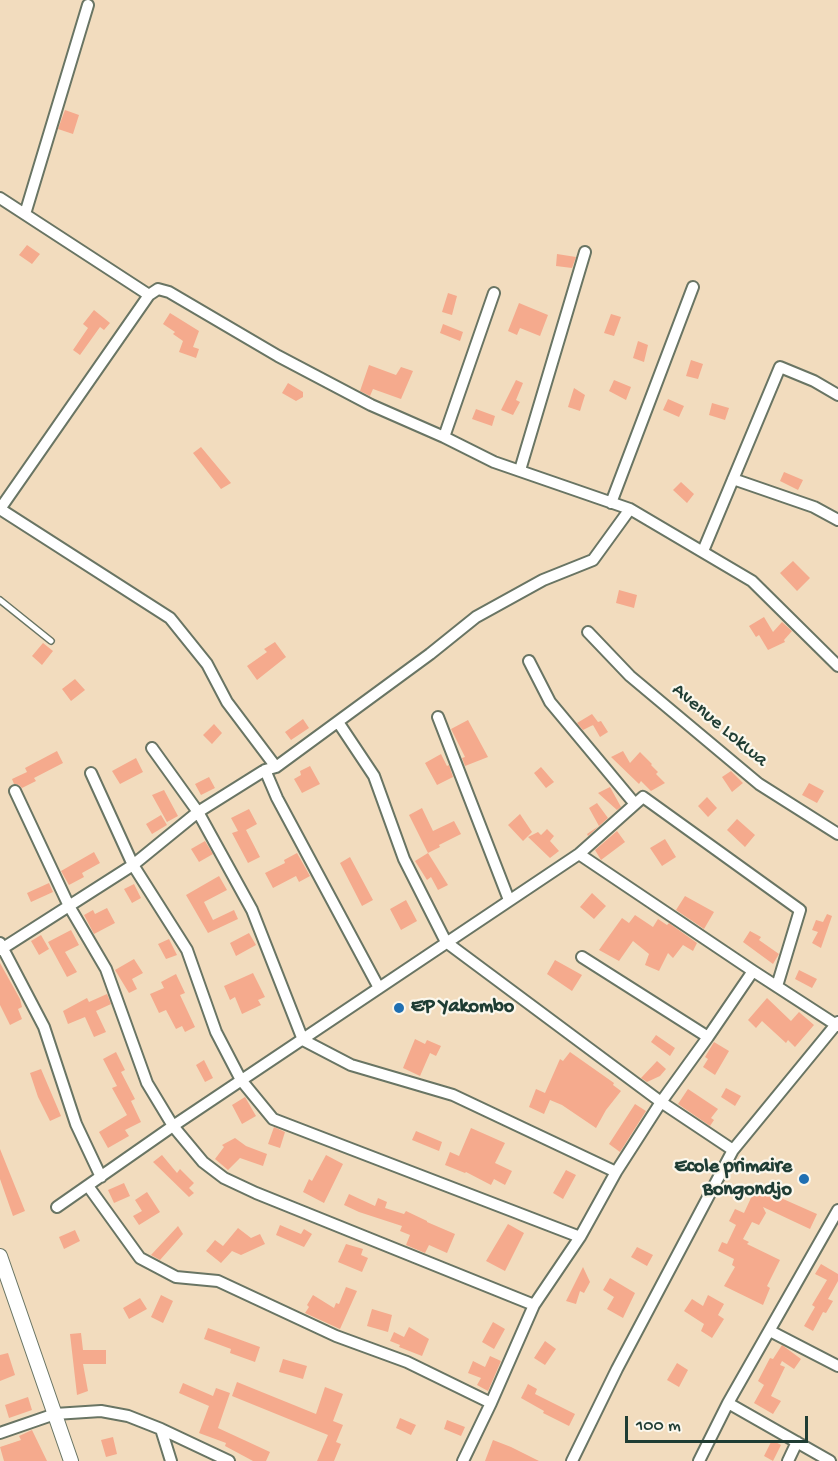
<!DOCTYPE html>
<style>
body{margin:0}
#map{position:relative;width:838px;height:1461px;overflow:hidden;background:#f2dcbe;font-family:"Gochi Hand",sans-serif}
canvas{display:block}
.scale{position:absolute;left:625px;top:1416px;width:183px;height:27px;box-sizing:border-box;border:3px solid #1f3d34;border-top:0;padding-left:8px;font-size:18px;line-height:21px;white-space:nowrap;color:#1f3d34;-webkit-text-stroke:4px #fbf7ec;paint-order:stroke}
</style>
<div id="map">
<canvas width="838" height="1461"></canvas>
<div class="scale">100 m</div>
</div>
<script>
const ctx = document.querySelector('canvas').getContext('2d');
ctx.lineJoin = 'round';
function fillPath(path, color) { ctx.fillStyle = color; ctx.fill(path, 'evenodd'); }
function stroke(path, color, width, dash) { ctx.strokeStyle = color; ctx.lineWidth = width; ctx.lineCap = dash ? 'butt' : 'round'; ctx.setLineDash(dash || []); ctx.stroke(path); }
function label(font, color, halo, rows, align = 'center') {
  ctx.font = font + ' "Gochi Hand",sans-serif'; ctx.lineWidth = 4.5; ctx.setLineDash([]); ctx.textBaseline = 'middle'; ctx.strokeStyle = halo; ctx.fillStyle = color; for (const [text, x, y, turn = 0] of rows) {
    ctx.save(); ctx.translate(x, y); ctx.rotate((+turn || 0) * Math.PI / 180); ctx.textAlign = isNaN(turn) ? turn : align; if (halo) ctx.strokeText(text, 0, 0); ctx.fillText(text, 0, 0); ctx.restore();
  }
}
fillPath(new Path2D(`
 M65 110 79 115 73 134 58 129Z
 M27 245 40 254 32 264 19 255Z
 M557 254 576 257 572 268 556 266Z
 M448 293 457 296 452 315 442 312Z
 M519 303 548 315 540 336 520 328 517 335 508 331Z
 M94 310 110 323 104 330 100 327 80 355 73 350 88 328 83 324Z
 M170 313 199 331 193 347 199 349 196 358 179 352 183 341 173 334 175 332 163 324Z
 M611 314 621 317 614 336 604 333Z
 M443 324 463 332 460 341 440 333Z
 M638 341 648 345 644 362 633 358Z
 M691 360 703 364 698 379 686 376Z
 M369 365 396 375 401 367 413 371 401 399 373 389 370 396 360 391Z
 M516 380 523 383 516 400 520 402 513 415 501 410Z
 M614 380 631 387 626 400 609 391Z
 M288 383 303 392V397L296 401 282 393Z
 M574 388 585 395 580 411 568 407Z
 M668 399 684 406 679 417 663 410Z
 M712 403 729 408 725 420 709 415Z
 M476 409 495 416 492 426 472 419Z
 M201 447 231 483 221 489 193 453Z
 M784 472 803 480 798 490 780 481Z
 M681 482 694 494 687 503 673 490Z
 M793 561 810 578 797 591 780 573Z
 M619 590 637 595 634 608 616 603Z
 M764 617 773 632 782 622 792 631 784 640 785 642 768 650 759 635 756 637 749 626Z
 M275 642 286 657 257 680 247 666 267 652 264 649Z
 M43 643 53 651 42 665 32 656Z
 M75 679 85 690 71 701 62 689Z
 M592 714 598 722 601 721 608 732 600 737 593 725 597 723 583 730 577 723Z
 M303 719 309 728 291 740 285 732Z
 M468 720 488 757 465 766 462 758 465 757 451 729Z
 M214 724 222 733 212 744 203 735Z
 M57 751 63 763 34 778 36 781 22 788 19 785 14 784 12 779 27 772 25 768Z
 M623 751 630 763 640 752 652 764 651 765 658 772 656 774 665 783 651 791 641 781 639 784 611 757Z
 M441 754 447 766 449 765 453 777 437 785 425 763Z
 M136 758 143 772 120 784 112 771Z
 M310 766 320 784 302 793 294 779 301 775 300 771Z
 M541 767 554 782 546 788 534 773Z
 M731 771 743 783 732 792 722 777Z
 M209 777 215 788 201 795 195 784Z
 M809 783 824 791 817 803 802 795Z
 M610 787 621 807 617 810 598 793Z
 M164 790 178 816 167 822 152 795Z
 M707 797 717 808 708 817 698 806Z
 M597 803 608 818 588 836 587 834 599 826 589 808Z
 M422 808 433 831 454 821 461 834 439 845 440 847 428 853 409 815Z
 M249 809 257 824 246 830 260 857 248 863 232 833 238 831 231 818Z
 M520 814 532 832 523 841 508 825Z
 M161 815 167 825 152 834 146 824Z
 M737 819 755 835 745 847 727 830Z
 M547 829 554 836 550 841 559 851 550 858 528 837 538 832 541 835Z
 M617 831 625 842 601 860 595 850Z
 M665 839 676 857 662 866 650 848Z
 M205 841 213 854 199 862 191 849Z
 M94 852 100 863 82 873 84 877 69 885 61 871Z
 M297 853 310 876 299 882 296 876 273 888 265 873 285 863 284 860Z
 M428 853 448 885 438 890 431 877 427 880 415 861Z
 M350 857 373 900 362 906 340 863Z
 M219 876 227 890 204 902 213 920 234 910 238 919 208 933 186 895Z
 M49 883 53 892 31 902 27 893Z
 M134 884 141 898 132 903 124 889Z
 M592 893 606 906 594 919 580 907Z
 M685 896 714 912 704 929 676 910Z
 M406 900 417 921 401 930 390 909Z
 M107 908 115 923 94 934 84 915 93 910 95 914Z
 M827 914 832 916 821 948 812 943 818 932 812 930 816 920 823 922Z
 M635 915 653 927 658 919 667 925 669 923 697 943 693 951 683 945 673 958 668 953 659 971 645 965 649 954 633 941 619 961 599 950 622 918 629 923Z
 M71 930 79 945 65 952 77 972 67 977 48 942Z
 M750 931 761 937 759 940 779 954 773 964 743 942Z
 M249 933 256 945 236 956 230 943Z
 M41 935 49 949 39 955 31 941Z
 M169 939 177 955 166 959 158 944Z
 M134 959 143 973 132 979 137 989 129 993 115 970Z
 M555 960 582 975 572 991 547 974Z
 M0 963 20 999 22 1007 18 1009 22 1019 10 1025 0 1005Z
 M799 970 817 979 812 988 795 979Z
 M253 973 265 997 258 1000 261 1005 242 1014 235 997 230 1000 224 986Z
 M176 974 185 993 180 995 195 1027 185 1032 182 1026 176 1029 166 1010 159 1013 150 994 164 988 161 982Z
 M107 994 111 1004 96 1011 106 1032 94 1037 85 1017 68 1024 63 1011 87 998 89 1002Z
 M767 998 791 1021 799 1012 814 1025 795 1047 788 1040 786 1043 762 1021 756 1028 748 1020Z
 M656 1035 675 1048 670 1056 651 1042Z
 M415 1039 425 1044 427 1040 441 1046 436 1056 430 1053 420 1076 403 1068Z
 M714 1042 729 1051 715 1075 703 1067 708 1059 705 1057Z
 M116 1052 125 1070 121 1072 135 1099 131 1101 141 1122 125 1130 129 1136 108 1148 99 1132 127 1115 112 1088 117 1086 103 1059Z
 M570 1052 614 1083 613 1085 621 1091 606 1110 596 1128 562 1105 550 1100 544 1114 529 1107 536 1089 545 1093 560 1059 563 1061Z
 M204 1060 213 1078 205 1082 196 1065Z
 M657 1061 666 1069 660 1076 647 1082 641 1078Z
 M41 1069 61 1116 50 1121 38 1097 30 1073Z
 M726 1088 741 1096 735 1106 721 1097Z
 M688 1089 718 1109 711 1118 714 1120 710 1126 678 1104Z
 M245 1097 256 1116 242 1124 232 1105Z
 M635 1104 646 1111 620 1152 609 1144Z
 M274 1127 285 1132 280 1148 268 1144Z
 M471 1128 505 1143 495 1163 512 1171 505 1185 494 1179 491 1185 466 1172 465 1173 445 1165 450 1152 459 1156Z
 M416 1131 442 1142 439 1151 412 1140Z
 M235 1138 246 1146 267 1154 263 1166 240 1158 228 1170 215 1159 224 1147 222 1145Z
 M0 1149 25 1211 13 1216 0 1179Z
 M162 1155 177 1173 180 1169 194 1183 189 1188 194 1193 189 1197 153 1162Z
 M326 1155 343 1164 324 1203 303 1192 309 1179 312 1181Z
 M566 1170 576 1175 563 1199 553 1193Z
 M124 1183 130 1196 114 1203 108 1190Z
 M756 1187 817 1214 810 1229 763 1207 766 1213 759 1225 752 1222 743 1239 749 1242 747 1244 780 1260 767 1286 770 1288 763 1305 724 1286 735 1267 732 1265 734 1259 718 1251 722 1242 727 1244 736 1225 729 1221 735 1209 744 1213Z
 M147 1192 160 1212 139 1225 133 1216 142 1211 135 1200Z
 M349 1194 375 1206 378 1198 387 1202 385 1208 404 1214 406 1211 427 1221V1222L455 1234 447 1253 429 1245 425 1253 406 1245 410 1235 400 1231 402 1226 359 1212 344 1205Z
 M508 1224 524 1233 505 1271 486 1261Z
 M280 1225 301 1234 304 1229 312 1234 304 1247 276 1235Z
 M178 1226 183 1234 160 1260 151 1255Z
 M238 1228 251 1238 260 1234 265 1244 241 1255 232 1251 221 1263 206 1251 215 1240 223 1246Z
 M75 1230 80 1241 64 1249 59 1237Z
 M346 1244 363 1249 361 1255 368 1258 362 1272 338 1262Z
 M637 1247 653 1255 647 1266 631 1257Z
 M821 1264 838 1274V1281L828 1299 833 1301 826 1313 823 1312 813 1331 804 1326 815 1307 812 1305 827 1280 815 1274Z
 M583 1267 590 1282 584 1293 580 1291 576 1304 566 1301Z
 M610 1278 635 1293 623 1318 607 1309 614 1297 603 1290Z
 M346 1287 357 1291 340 1329 305 1313 309 1307 307 1305 313 1295 334 1308 336 1303 339 1304Z
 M161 1295 173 1301 163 1323 151 1317Z
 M708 1295 724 1304 718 1315 724 1319 712 1338 701 1331 704 1324 684 1311 692 1299 703 1306Z
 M140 1298 147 1309 129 1319 123 1308Z
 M372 1309 392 1315 388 1332 367 1326Z
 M493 1322 505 1329 494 1349 482 1342Z
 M409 1327 429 1339 422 1356 399 1347 400 1345 390 1341 394 1332 404 1337Z
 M208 1328 260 1347 255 1362 230 1353 231 1349 204 1339Z
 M81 1333 83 1350H106V1364H83L88 1391 77 1395 70 1334Z
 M545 1341 556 1349 545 1365 534 1358Z
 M782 1345 801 1359 794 1369 782 1361 780 1365 785 1367 771 1396 781 1401 773 1414 754 1403 764 1385 758 1381 770 1358 773 1359Z
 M8 1353 15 1375 0 1381V1355Z
 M490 1356 501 1361 488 1391 477 1385 481 1378 468 1373 473 1361 485 1367Z
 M283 1359 307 1366 303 1379 279 1372Z
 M677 1363 688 1370 679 1387 667 1380Z
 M237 1382 316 1414 325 1387 343 1394 333 1421 343 1425 336 1442 341 1444 334 1461H317L328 1435 232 1396Z
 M183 1383 213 1396 216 1388 230 1393 218 1428 270 1452 266 1461H253L225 1446 226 1443 199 1433 209 1406 179 1393Z
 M528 1384 537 1389 535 1394 575 1414 569 1426 543 1413 544 1411 521 1398Z
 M28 1397 32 1410 9 1418 5 1405Z
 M400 1418 416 1425 411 1435 396 1428Z
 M447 1420 465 1427 461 1436 444 1429Z
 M32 1430 47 1461H4L0 1447 21 1440 19 1436Z
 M113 1437 117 1454 106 1457 101 1440Z
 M493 1440 511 1447 539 1461H485Z
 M772 1440 781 1445 773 1461 764 1456Z`), '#f5aa8d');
const service = new Path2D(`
 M0 600 51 641`);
const minor = new Path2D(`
 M0 198 149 295
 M25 214 88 5
 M444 437 494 293
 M520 470 585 252
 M733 479 814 507 838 520
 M611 503 693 287
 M0 509 149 295 158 289 169 292 278 356 371 405 444 437 494 462 630 509 752 581 838 666
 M0 509 170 618 207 664 227 702 276 767
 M703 551 780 367 814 381 838 395
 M588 632 630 676 759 784 838 834
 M529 661 550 702 635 804
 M438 717 509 900
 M338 722 374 776 404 859 446 942 661 1102 733 1150
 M152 748 198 812 252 910 303 1040 351 1065 453 1095 616 1172
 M265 770 276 767 430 654 476 617 543 580 593 560 630 509
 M91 773 133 865 187 950 216 1032 241 1080 273 1119 580 1237
 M15 791 69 906 106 969 147 1083 173 1126 203 1162 224 1178 256 1193 534 1305
 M579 854 753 971 838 1026
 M0 943 44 1027 76 1124 101 1177
 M0 950 133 865 198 812 265 770 277 798 379 988
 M582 957 708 1037
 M88 1186 140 1258 176 1277 218 1281 336 1336 407 1362 491 1403
 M57 1207 173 1126 579 854 643 797 800 910 777 986
 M770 1331 838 1366
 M728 1403 830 1461
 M161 1429 171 1461
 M0 1433 55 1414 101 1411 128 1416 161 1429 229 1461
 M463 1461 491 1403 534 1305 580 1237 616 1172 661 1102 708 1037 753 971
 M572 1461 617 1369 733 1150 838 1022
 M699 1461 728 1403 838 1210
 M788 1461 797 1442`);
const tertiary = new Path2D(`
 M0 1256 71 1461`);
stroke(service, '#697564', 8);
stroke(minor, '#697564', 14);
stroke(tertiary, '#697564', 16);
stroke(service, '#fff', 5);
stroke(minor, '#fff', 10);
stroke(tertiary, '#fff', 14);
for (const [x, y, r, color] of [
 [399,1008,6,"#1f6fb2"],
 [804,1179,6,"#1f6fb2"]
]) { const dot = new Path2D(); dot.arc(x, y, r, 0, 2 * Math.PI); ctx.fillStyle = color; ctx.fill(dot); stroke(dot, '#fbf7ec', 2); }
label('20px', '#1f3d34', '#fbf7ec', [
 ["Avenue Lokwa",719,726,40]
]);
label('bold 20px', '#1f3d34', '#fbf7ec', [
 ["EP Yakombo",411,1008],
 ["Ecole primaire",792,1168,"right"],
 ["Bongondjo",792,1191,"right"]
], 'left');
</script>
